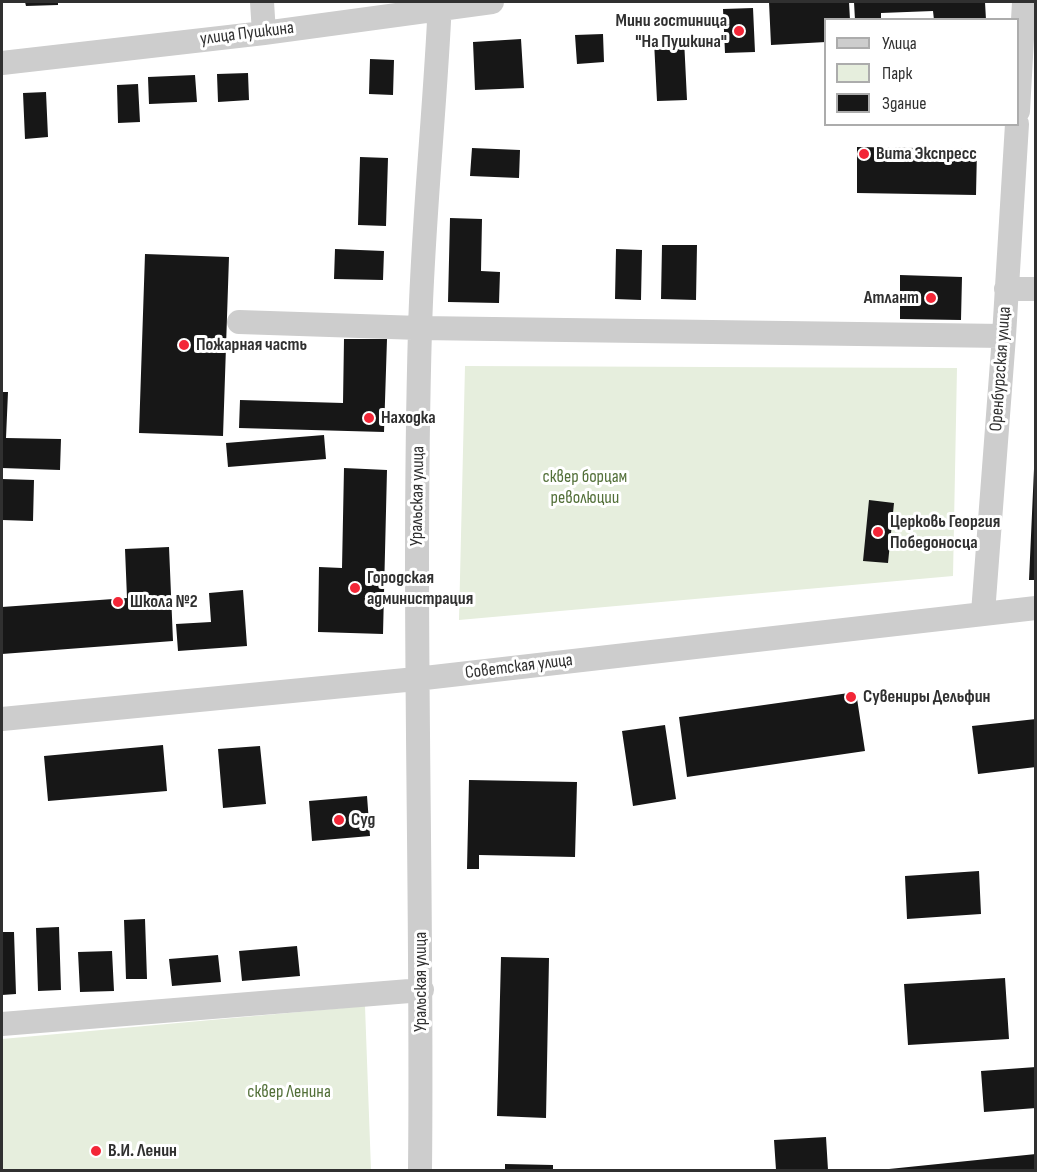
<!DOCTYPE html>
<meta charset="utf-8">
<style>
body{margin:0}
#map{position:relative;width:1037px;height:1172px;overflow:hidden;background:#fff;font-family:"Sofia Sans Condensed",sans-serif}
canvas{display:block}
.frame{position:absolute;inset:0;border:3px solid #303030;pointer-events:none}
.legend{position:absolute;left:824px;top:18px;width:195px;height:108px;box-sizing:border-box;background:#fff;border:2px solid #acacac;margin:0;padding:8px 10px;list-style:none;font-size:18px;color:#303030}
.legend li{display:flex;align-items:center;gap:12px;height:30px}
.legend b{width:30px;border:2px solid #acacac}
</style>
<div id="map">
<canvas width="1037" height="1172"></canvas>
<div class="frame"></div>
<ul class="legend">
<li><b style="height:8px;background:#cdcdcd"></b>Улица</li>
<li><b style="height:16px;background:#e6eedd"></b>Парк</li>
<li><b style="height:16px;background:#171717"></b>Здание</li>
</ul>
</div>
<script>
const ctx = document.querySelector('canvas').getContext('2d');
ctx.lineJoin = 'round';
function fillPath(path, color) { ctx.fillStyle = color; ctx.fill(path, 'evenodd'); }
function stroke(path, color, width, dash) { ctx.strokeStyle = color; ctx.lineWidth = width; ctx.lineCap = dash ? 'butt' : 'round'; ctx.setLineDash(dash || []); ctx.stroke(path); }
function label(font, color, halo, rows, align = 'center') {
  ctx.font = font + ' "Sofia Sans Condensed",sans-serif'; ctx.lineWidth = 6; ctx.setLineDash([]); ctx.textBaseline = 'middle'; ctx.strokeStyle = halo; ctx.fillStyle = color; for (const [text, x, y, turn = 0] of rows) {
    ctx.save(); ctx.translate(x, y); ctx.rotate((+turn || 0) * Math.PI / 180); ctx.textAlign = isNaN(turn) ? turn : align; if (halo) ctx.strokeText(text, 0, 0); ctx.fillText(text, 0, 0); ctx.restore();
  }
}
fillPath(new Path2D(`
 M465 366 957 368 953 576 459 620Z
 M365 1006 371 1170H2V1039Z`), '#e6eedd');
fillPath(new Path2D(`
 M25 2H58V5L26 6Z
 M769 2H849L850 20H826V42L771 45Z
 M854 2H985L986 20H934L933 11 881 13V20H855Z
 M753 8 755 52 725 53 723 9Z
 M603 34 604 62 577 64 575 35Z
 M521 39 524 88 475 90 473 42Z
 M684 39 687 100 657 101 654 41Z
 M370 59 394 60 393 95 369 94Z
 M248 73 249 100 218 102 217 74Z
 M195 75 197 102 149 104 148 77Z
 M138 84 140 122 118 123 117 85Z
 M46 92 48 137 25 139 23 93Z
 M857 147 977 149 976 195 857 193Z
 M472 148 520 150 519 178 470 176Z
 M360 157 388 158 386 226 358 225Z
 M450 218 482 219 481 271 500 272 499 303 448 302Z
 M662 245H697L696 300 661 299Z
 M335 249 384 251 383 280 334 279Z
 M616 249 642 250 641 300 615 299Z
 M145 254 229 257 223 436 139 433Z
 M900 275 962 277 961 320 900 319Z
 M344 339H387L384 432 239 428 240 400 343 403Z
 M2 392H8L6 438 61 439 60 470 2 468Z
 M324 435 326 459 228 467 226 443Z
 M344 468 387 470 383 634 318 632 319 567 342 568Z
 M1034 469H1036V580H1029Z
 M2 479 34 480 33 521 2 520Z
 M869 500 894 503 888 563 863 561Z
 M169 547 173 641 2 654V607L127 598 125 549Z
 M243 590 247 646 178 651 176 624 211 622 209 593Z
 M856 692 865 751 687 777 679 717Z
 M1036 719V767L978 774 972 726Z
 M665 725 676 799 633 806 622 731Z
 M163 745 167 791 48 801 44 756Z
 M260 746 266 804 223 808 218 749Z
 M469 780 577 782 575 857 479 855V869H467Z
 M367 796 370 836 312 841 309 801Z
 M979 871 981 914 907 919 905 876Z
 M145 919 147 979H126L124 920Z
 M59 927 61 990 38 991 36 928Z
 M2 932H14L16 994 2 995Z
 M297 946 300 976 242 981 239 951Z
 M112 951 114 991 80 992 78 952Z
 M218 955 221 982 172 986 169 959Z
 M501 957 549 958 546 1118 497 1116Z
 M1005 978 1009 1039 908 1045 904 984Z
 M1036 1067V1108L984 1112 981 1071Z
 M826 1137 828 1170H776L774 1140Z
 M1036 1154V1170H889V1169Z
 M505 1164 553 1165V1170H505Z`), '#171717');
stroke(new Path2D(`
 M262 2 264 33
 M2 63 264 33 492 2
 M1018 111 1024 2
 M1006 289H1036
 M239 322 420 328 1004 336
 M983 613 1004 336 1017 124
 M2 719 416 679 1036 608
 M2 1024 422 990
 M420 1170C423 890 412 610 420 330 423 220 435 111 440 2`), '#cdcdcd', 24);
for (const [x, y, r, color] of [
 [739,31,6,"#f32637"],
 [864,154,6,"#f32637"],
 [931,298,6,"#f32637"],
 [184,345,6,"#f32637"],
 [369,418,6,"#f32637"],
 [878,532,6,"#f32637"],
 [355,588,6,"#f32637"],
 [118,602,6,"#f32637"],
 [851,697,6,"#f32637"],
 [339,820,6,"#f32637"],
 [96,1151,6,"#f32637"]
]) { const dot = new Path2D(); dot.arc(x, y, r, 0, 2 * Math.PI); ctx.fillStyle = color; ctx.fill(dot); stroke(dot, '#fff', 2); }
label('bold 18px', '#303030', '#fff', [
 ["Мини гостиница",727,21,"right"],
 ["\"На Пушкина\"",727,42,"right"],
 ["Вита Экспресс",876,154],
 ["Атлант",919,298,"right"],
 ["Пожарная часть",196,345],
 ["Находка",381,418],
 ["Церковь Георгия",890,522],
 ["Победоносца",890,543],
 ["Городская",367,578],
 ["администрация",367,599],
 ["Школа №2",130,602],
 ["Сувениры Дельфин",863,697],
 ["Суд",351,820],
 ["В.И. Ленин",108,1151]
], 'left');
label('18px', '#303030', '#fff', [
 ["улица Пушкина",247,34,-7],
 ["Оренбургская улица",1001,369,-86],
 ["Уральская улица",418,496,-89],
 ["Советская улица",519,667,-7],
 ["Уральская улица",421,982,-90]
]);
label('18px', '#537039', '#fff', [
 ["сквер борцам",585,477],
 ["революции",585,498],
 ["сквер Ленина",289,1092]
]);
</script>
